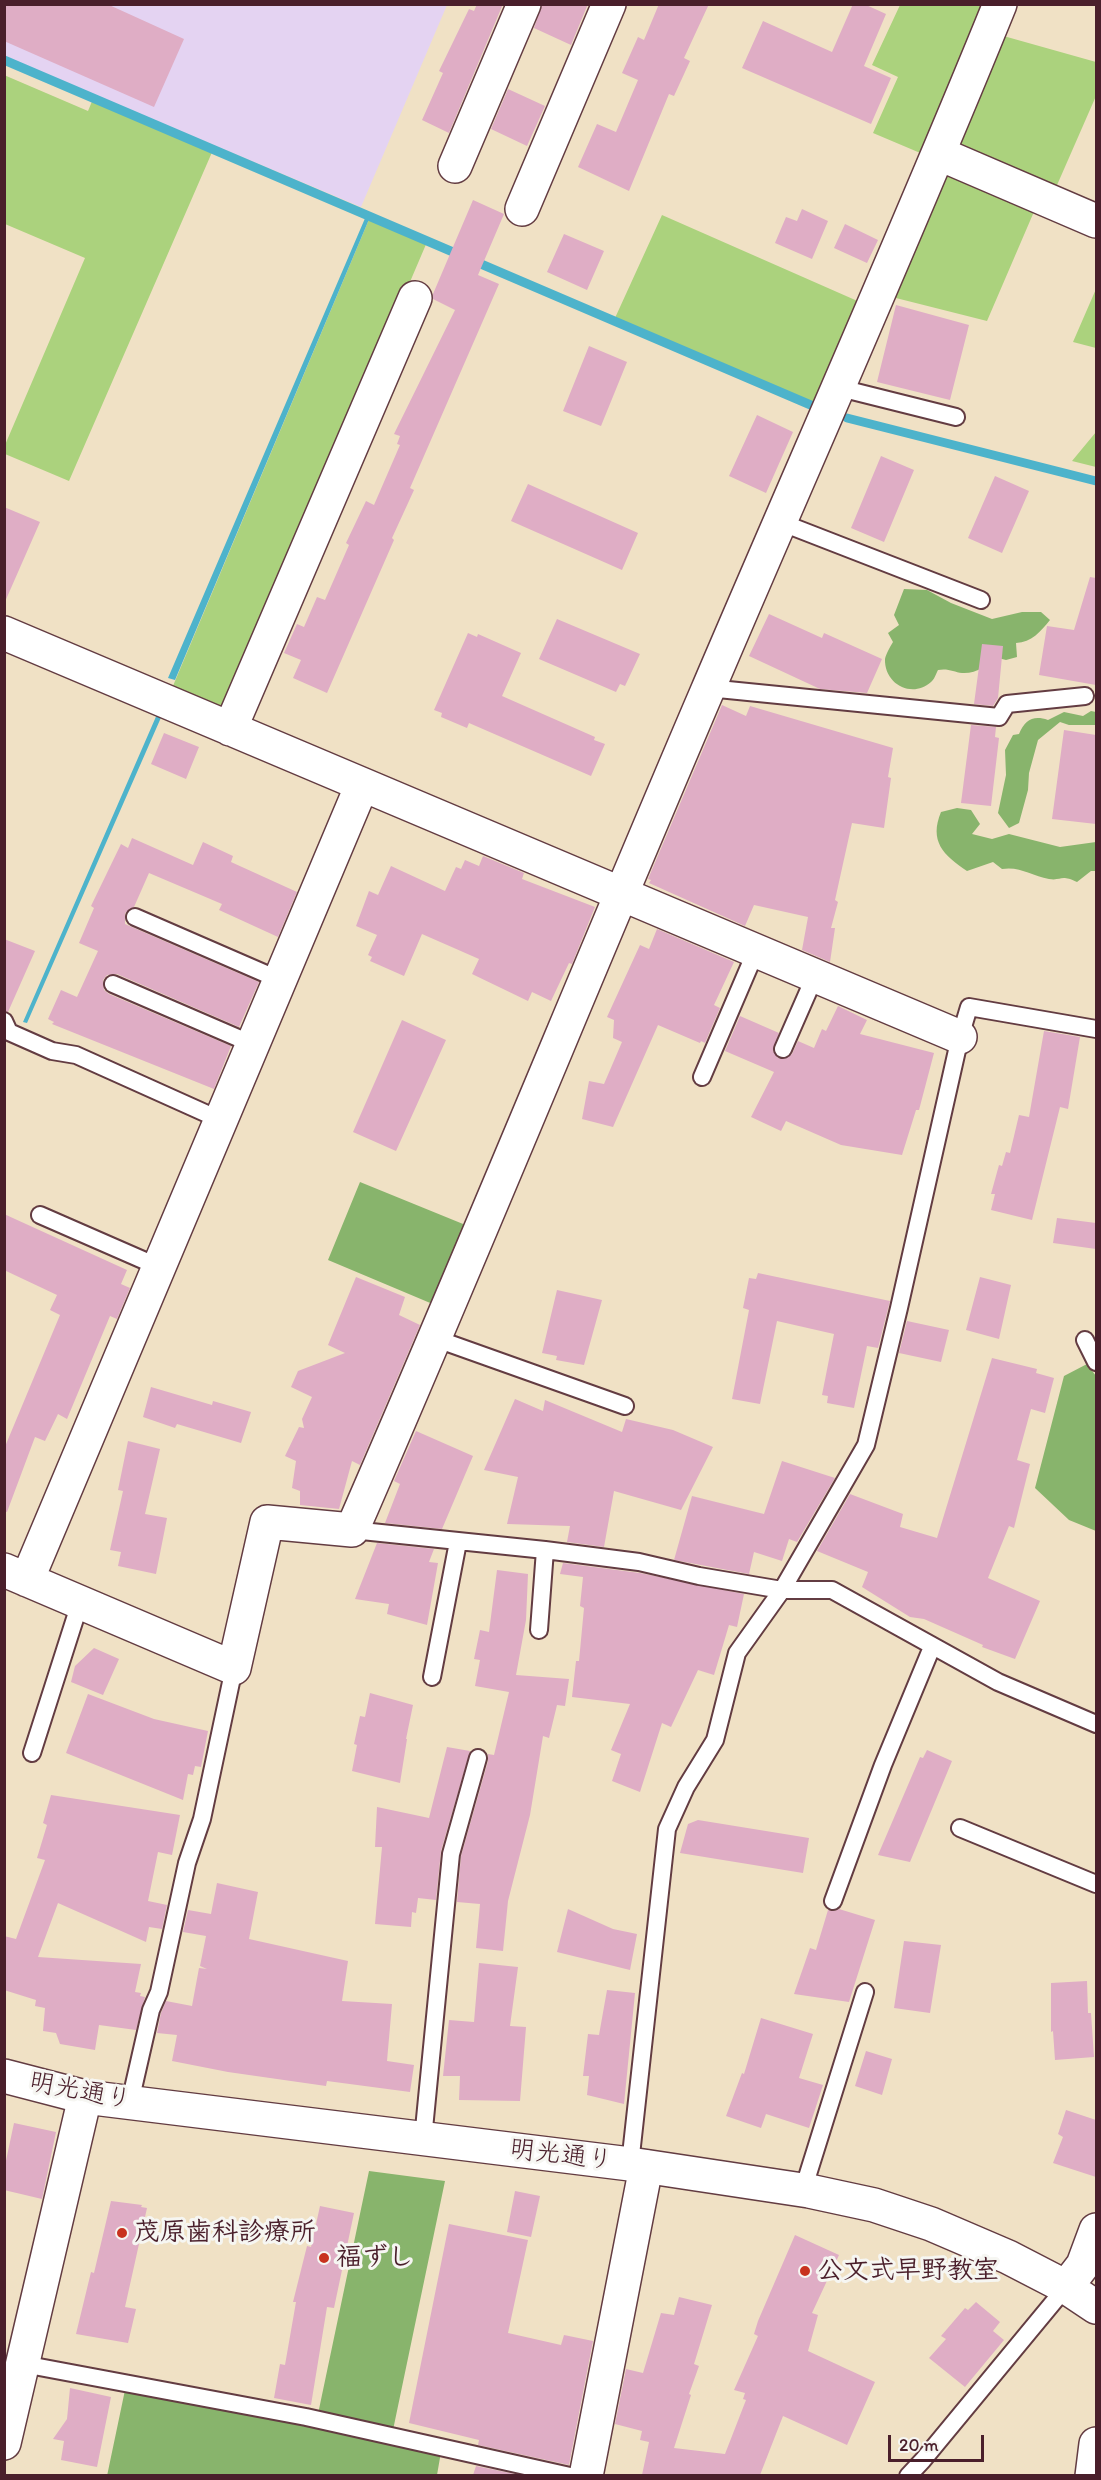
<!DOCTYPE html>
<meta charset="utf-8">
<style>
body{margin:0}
#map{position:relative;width:1101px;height:2480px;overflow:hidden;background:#f0e1c5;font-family:Itim,sans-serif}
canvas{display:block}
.frame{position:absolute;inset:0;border:6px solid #4a1f2b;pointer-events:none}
.scale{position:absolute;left:888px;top:2435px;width:96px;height:27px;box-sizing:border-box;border:3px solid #4a1f2b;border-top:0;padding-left:8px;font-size:18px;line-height:21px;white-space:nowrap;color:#4a1f2b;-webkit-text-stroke:4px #f6f6f2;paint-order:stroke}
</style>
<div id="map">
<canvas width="1101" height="2480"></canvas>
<div class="frame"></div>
<div class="scale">20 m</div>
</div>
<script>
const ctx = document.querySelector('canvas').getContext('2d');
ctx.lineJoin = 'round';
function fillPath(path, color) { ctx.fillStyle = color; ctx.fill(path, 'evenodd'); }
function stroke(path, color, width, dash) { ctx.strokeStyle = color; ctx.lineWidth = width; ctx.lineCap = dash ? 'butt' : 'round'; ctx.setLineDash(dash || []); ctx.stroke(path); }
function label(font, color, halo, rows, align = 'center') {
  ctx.font = font + ' Itim,"Klee One",sans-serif'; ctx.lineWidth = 6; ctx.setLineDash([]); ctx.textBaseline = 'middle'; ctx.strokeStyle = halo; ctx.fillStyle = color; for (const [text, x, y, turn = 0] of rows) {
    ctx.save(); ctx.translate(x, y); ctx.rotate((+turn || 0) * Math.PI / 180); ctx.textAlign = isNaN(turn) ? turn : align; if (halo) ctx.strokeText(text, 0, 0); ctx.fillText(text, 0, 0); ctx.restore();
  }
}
fillPath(new Path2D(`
 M4 5H447L361 207 5 57Z`), '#e4d3f2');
fillPath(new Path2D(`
 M900 5H988L925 155 873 133 898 77 872 65Z
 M1000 35 1096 62V96L1054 192 961 152 955 141Z
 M4 75 88 111 93 99 213 150 69 481 5 454V445L85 258 5 224Z
 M951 171 1036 207 987 321 888 296 940 175Z
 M662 215 862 303 814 403 615 318Z
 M370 217 427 242 225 715 170 693Z
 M1096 289V348L1073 342Z
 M1096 432V467L1072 461Z`), '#abd27d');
fillPath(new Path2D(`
 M904 589 927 590 951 603 992 619 1022 612H1041L1050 620C1040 632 1032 642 1016 643L1017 657 1006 660 998 658C988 665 976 674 962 673 954 672 948 668 938 670 936 674 934 680 931 682 912 699 884 684 885 659 886 654 890 647 893 642L888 633 899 625 894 615Z
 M1091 711 1096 712V725H1069L1060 722 1038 740 1029 773 1028 790 1019 823 1009 828 998 813 1006 775 1005 750 1013 735 1019 734C1025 720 1033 715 1048 720L1064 712 1083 716Z
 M957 808 971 810 980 824 972 834 992 839 1009 834 1060 847 1096 842V871H1091L1077 882C1060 874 1062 881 1049 879 1032 876 1020 866 1002 869L993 862 967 871C943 855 929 841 941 812Z
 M360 1182 468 1226 435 1305 328 1260Z
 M1087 1364 1096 1376V1531L1069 1520 1035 1488 1064 1376Z
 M369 2171 445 2181 393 2430 318 2414Z
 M125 2390 441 2452 437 2475 107 2476Z`), '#88b46c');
fillPath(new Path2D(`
 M366 216 370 217 175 680 168 678Z
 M158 712 163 713 27 1023 23 1022Z`), '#4db3cb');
stroke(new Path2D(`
 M4 60 813 406
 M847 418 1096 481`), '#4db3cb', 9);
fillPath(new Path2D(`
 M4 4H107L184 39 154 107 4 41Z
 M477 4H503L449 133 422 120 443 73 439 71 469 9 474 11Z
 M542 4H588L571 45 534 28Z
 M659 4H709L684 58 690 61 674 96 669 94 629 191 578 167 597 124 616 132 638 80 622 73 638 37 644 40Z
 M853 4H864L886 14 864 66 891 78 871 124 742 68 763 21 832 52Z
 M508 89 545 106 527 146 491 129Z
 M473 200 504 214 478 275 499 284 410 488 414 490 392 538 394 540 327 693 293 678 301 660 284 653 297 624 304 627 317 597 325 600 349 545 346 543 366 501 374 505 400 445 397 444 400 436 394 434 455 310 433 299V294Z
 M802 209 828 221 812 259 775 243 786 217 797 221Z
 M845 224 878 240 867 263 834 248Z
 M564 234 604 251 587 290 547 272Z
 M896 305 969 325 950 400 877 382Z
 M589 346 627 362 601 426 563 411Z
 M757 415 793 432 766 493 729 476Z
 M881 456 914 470 884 542 851 528Z
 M995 476 1029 491 1002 553 968 538Z
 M528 484 638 533 622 570 511 521Z
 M4 507 40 522 4 604Z
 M1090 577 1096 578V685L1039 675 1047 626 1074 630Z
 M769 614 822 638 824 633 882 659 867 693 820 689 749 656Z
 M557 619 640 654 625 686 620 684 616 692 539 659Z
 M468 633 477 637 478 634 521 653 502 696 595 737 594 740 605 744 591 776 469 723 467 728 441 717 442 713 434 710Z
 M982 644 1003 646 998 698 993 706 974 704Z
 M722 705 746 716 750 706 893 748 888 777 891 778 884 828 852 823 835 900 838 902 831 928H835L830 962 802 950 808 917 754 905 745 926 649 883 651 880 648 879Z
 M971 725 996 727 995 737 999 738 991 806 961 803Z
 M1064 730 1096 735V824L1052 819Z
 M164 733 199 747 186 779 151 764Z
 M132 838 193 865 203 842 233 856 231 862 297 892 278 937 219 910 222 904 149 873 134 907 125 913V924L259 982 239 1027 117 974 107 975 103 980 104 990 109 994 231 1046 214 1089 52 1024 54 1022 48 1019 61 990 77 997 98 951 79 943 94 908 91 906 121 844 128 848Z
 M483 856 524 873 522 879 595 907 572 964 569 963 551 1001 532 992 528 1001 472 974 479 959 422 934 404 976 370 961 372 957 368 955 377 935 356 926 369 891 378 895 391 866 445 891 456 867 461 869 465 860 479 866Z
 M657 929 734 962 714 1005 720 1008 705 1043 701 1041 700 1043 658 1025 613 1127 582 1119 589 1081 604 1084 622 1042 613 1038 614 1020 607 1017 640 945 649 949Z
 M4 939 35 951 8 1012 4 1011Z
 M838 1006 867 1020 860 1034 934 1053 919 1110H916L902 1155 841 1145 786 1121 781 1131 751 1117 774 1072 725 1051 740 1016 779 1033 773 1051 778 1058 784 1059 792 1054 798 1041 814 1048 822 1029 826 1031Z
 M402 1020 446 1040 396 1151 353 1132Z
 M1044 1031 1080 1037 1068 1109 1060 1107 1032 1220 991 1210 995 1194H991L999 1165 1002 1166 1006 1152 1010 1153 1019 1115 1029 1117Z
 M4 1214 127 1270 121 1284 130 1288 117 1319 110 1316 67 1419 58 1414 45 1441 35 1437 7 1512 4 1511V1449L60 1315 50 1310 57 1295 4 1270Z
 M1057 1218 1096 1223V1249L1053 1243Z
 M758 1273 890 1301 878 1348 867 1346 854 1408 827 1403 828 1396 822 1395 834 1334 777 1321 760 1404 732 1399 749 1310 743 1308 749 1278 756 1279Z
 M356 1277 405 1297 399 1315 420 1325 360 1465 352 1461 339 1509 300 1505V1491L292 1488 296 1461 285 1456 299 1427 304 1428 302 1419 312 1397 291 1387 298 1371 345 1353 328 1345Z
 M980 1277 1011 1285 999 1339 966 1330Z
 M557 1290 602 1300 584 1365 556 1360 557 1356 542 1353Z
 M907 1321 949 1330 941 1362 899 1353Z
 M992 1358 1037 1369 1036 1373 1054 1378 1045 1413 1031 1409 1017 1460 1030 1464 1014 1528 1009 1526 988 1578 1040 1601 1015 1659 982 1647 983 1645 924 1619 910 1617 862 1587 868 1572 817 1551 850 1494 903 1514 900 1527 937 1538Z
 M151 1387 212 1405 213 1401 251 1412 241 1443 177 1424 175 1428 143 1417Z
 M515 1399 543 1411 545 1400 622 1432 626 1419 673 1430 713 1447 681 1510 614 1491 604 1547 567 1542 570 1526 507 1524 518 1477 484 1470Z
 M416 1431 473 1456 442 1529 385 1523 400 1484 394 1481Z
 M128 1441 160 1449 145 1514 167 1518 156 1574 118 1566 121 1552 110 1550 123 1491 118 1490Z
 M782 1461 835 1478 797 1542 789 1539 782 1561 754 1552 749 1574 674 1560 692 1496 764 1514Z
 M377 1543 434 1549 429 1562 438 1563 427 1625 387 1614 389 1604 355 1599Z
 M563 1563 640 1573 744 1594 737 1627 729 1625 714 1675 698 1670 671 1727 662 1723 640 1792 612 1781 621 1754 611 1750 630 1704 572 1697 576 1661H579L584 1608 580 1606 583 1577 560 1574Z
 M497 1570 528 1574 526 1620 516 1675 569 1679 565 1706 557 1705 549 1738 543 1736 530 1815 508 1901 503 1951 476 1948 480 1904 457 1902 461 1856 488 1761V1754L494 1755 509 1692 475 1686 480 1660 474 1659 480 1630 489 1632Z
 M94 1648 119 1659 103 1695 71 1682 75 1666Z
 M370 1693 413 1705 406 1739H407L400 1783 352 1771 357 1745 354 1744 360 1716 365 1717Z
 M88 1694 154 1719 208 1731 201 1767 195 1766 193 1775 188 1774 183 1800 66 1753Z
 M447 1747 470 1751 441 1851 436 1900 418 1898 416 1913 412 1912 411 1927 375 1924 382 1847H375L377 1807 429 1818Z
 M927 1750 952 1761 910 1862 878 1855 920 1757 923 1758Z
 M51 1795 180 1815 172 1855 158 1852 148 1901 167 1905 162 1929 149 1927 146 1942 58 1903 38 1957 141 1964 135 1992 141 1993 140 1996 145 1997 136 2030 99 2025 95 2050 60 2044 56 2033 43 2031 45 2008 35 2006 36 2000 4 1990V1936L16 1939 45 1860 37 1858 47 1825 43 1823Z
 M698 1820 809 1838 803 1873 680 1853 688 1824Z
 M217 1883 258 1892 249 1939 348 1961 342 2001 392 2004 387 2061 414 2065 410 2092 327 2081 326 2086 228 2072 172 2061 177 2035 157 2033 161 2013 166 2001 192 2006 199 1968 207 1969 200 1966 206 1936 183 1932 188 1910 211 1914Z
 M568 1909 613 1929 637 1934 630 1970 557 1952Z
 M839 1909 875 1920 849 2002 794 1994 810 1948 816 1950 828 1910 834 1911Z
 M904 1941 941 1945 930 2013 894 2008Z
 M479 1963 518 1967 510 2026 526 2027 520 2101 459 2100 460 2076H443L449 2020 474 2022Z
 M1087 1981 1088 2013H1091L1094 2057 1055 2060 1053 2031 1051 2032V1983Z
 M607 1990 635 1993 624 2104 587 2095 589 2076H583L588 2034 599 2035Z
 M761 2018 813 2034 799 2078 823 2085 809 2128 766 2114 761 2128 726 2116 742 2073 744 2074Z
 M866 2051 892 2059 882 2095 855 2086Z
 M1066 2110 1096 2120V2177L1053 2163 1063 2137 1058 2134Z
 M14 2123 56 2132 42 2199 4 2190V2170Z
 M515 2191 540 2196 531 2237 507 2232Z
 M111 2201 142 2205 141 2207 147 2208 125 2307 136 2309 128 2343 76 2334 91 2272 94 2273Z
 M320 2206 354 2213 334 2308 327 2307 311 2405 274 2398 280 2364 285 2365 296 2302H293L307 2246 311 2247Z
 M449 2224 528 2240 508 2333 561 2345 564 2335 593 2341 569 2465 478 2445 479 2440 409 2423Z
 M795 2235 839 2255 812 2313 818 2315 808 2351 875 2382 847 2445 783 2416 760 2475H642L649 2442 640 2440 642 2431 615 2424 626 2369 643 2373 661 2313 674 2315 679 2297 712 2305 694 2364 699 2366 689 2394 691 2395 674 2448 725 2454 746 2400 743 2399 745 2393 734 2390 758 2336 754 2334 758 2321Z
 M976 2302 1000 2322 993 2331 1004 2340 965 2387 929 2358 946 2339 941 2336 965 2308 968 2310Z
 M70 2388 111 2397 97 2467 61 2460 64 2441 53 2439 67 2419Z
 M476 2466 520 2475H473Z`), '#dfadc5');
const service = new Path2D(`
 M840 388 956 417
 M780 522 981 600
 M708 688 999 717 1007 704 1085 696
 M135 917 280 980
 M113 984 252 1044
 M4 1021 9 1032 52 1051 76 1055 214 1117 221 1118
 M783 1049 815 976
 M702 1077 756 951
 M40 1215 159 1267
 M434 1338 625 1406
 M1085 1340 1096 1362
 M352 1530 545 1550 639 1562 699 1576 782 1590H832L998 1682 1096 1724
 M539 1630 545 1550
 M432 1677 458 1542
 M32 1753 80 1603
 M960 1828 1096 1884
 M833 1901 883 1765 932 1647
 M130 2102 151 2010 159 1992 187 1863 202 1819 234 1668
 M423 2139 451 1854 478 1758
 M630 2164 667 1829 686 1787 715 1740 737 1653 782 1590 866 1445 899 1308 960 1037 969 1007 1096 1029
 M803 2190 865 1992
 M23 2364 306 2417 570 2476
 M908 2476 923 2460 1066 2287`);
const minor = new Path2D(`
 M940 154 1096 221
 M455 166 524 4
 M522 209 609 4
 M4 633 960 1037
 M230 729 415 298
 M4 1570 234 1668 267 1522 352 1530C473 1253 587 972 706 694 804 464 906 236 1000 4
 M27 1580 362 785
 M4 2443 85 2097
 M586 2476 646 2167
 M1092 2476 1096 2444`);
const tertiary = new Path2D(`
 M4 2076 85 2097 630 2164 809 2191 874 2205 931 2224 1008 2257 1066 2287 1096 2307
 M1066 2287 1083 2265 1096 2230`);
stroke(service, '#633c42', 20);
stroke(minor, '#633c42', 36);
stroke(tertiary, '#633c42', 36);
stroke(service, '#fff', 16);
stroke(minor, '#fff', 33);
stroke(tertiary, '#fff', 33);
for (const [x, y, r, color] of [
 [122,2233,6,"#c8321e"],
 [324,2258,6,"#c8321e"],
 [805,2271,6,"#c8321e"]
]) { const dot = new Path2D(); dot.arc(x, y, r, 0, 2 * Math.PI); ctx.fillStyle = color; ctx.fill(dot); stroke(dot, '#f6f6f2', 2); }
label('26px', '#4a1f2b', '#f6f6f2', [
 ["明光通り",80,2092,11],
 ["明光通り",561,2156,7]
]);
label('bold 26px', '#4a1f2b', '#f6f6f2', [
 ["茂原歯科診療所",134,2233],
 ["福ずし",336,2258],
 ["公文式早野教室",817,2271]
], 'left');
</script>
